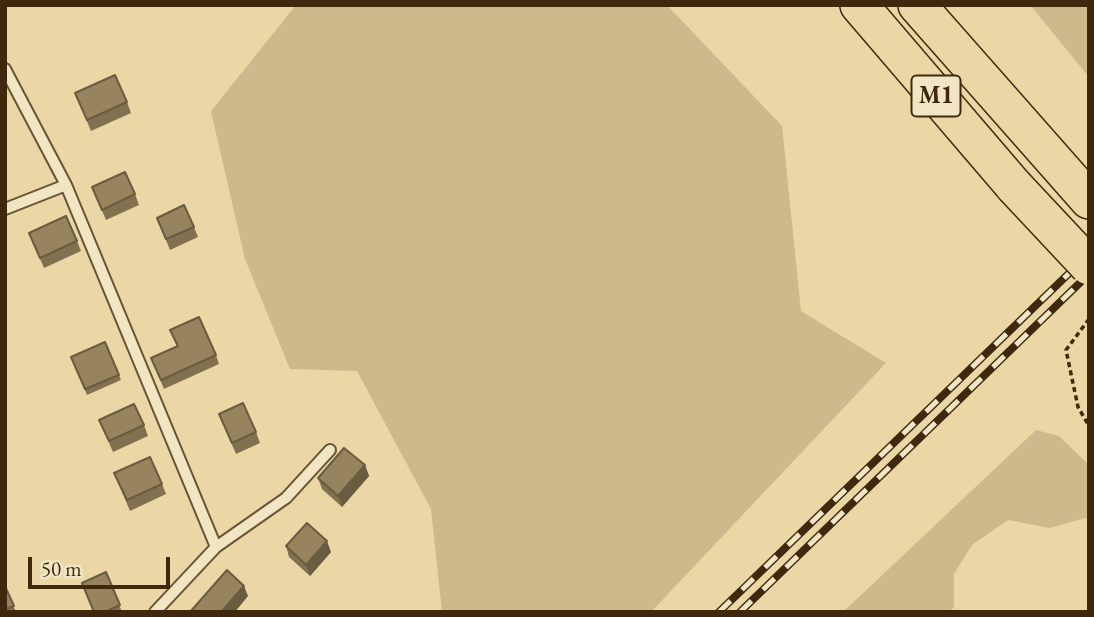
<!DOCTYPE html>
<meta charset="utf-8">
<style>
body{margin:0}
#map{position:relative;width:1094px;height:617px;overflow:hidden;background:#ead7a5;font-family:"EB Garamond",serif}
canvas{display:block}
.frame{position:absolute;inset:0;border:7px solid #3e290f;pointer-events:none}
.scale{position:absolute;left:28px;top:557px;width:142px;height:32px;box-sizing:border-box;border:4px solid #3e290f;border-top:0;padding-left:9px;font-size:21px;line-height:24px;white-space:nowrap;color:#3e290f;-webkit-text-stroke:5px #f1e5c4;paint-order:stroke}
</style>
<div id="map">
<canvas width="1094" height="617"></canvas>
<div class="frame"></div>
<div class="scale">50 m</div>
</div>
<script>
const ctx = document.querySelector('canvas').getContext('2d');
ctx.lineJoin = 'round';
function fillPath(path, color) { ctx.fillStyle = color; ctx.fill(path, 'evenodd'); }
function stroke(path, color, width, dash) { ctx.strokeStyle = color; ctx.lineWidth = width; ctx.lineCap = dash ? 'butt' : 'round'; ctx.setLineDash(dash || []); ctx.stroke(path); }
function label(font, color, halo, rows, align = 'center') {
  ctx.font = font + ' "EB Garamond",serif'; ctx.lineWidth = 5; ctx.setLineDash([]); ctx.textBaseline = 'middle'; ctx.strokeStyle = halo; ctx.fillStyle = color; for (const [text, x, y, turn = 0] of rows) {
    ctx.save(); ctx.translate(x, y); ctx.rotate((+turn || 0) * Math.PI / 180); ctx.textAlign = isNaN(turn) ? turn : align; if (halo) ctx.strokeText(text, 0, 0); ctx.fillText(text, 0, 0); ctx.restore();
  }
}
fillPath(new Path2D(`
 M296 5H667L782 126 801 311 886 363 651 612H442L431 509 357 371 290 369 245 259 211 111Z
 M1030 5H1089V77Z
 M1036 430 1059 436 1089 465V517L1050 528 1008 520 972 545 954 574V607L950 612H843Z`), '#cdb98c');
const service = new Path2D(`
 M5 69 66 185 216 547
 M5 209 66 185
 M155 612 216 547 286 498 330 450`);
const motorway = new Path2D(`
 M859 5 1014 186
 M917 5 1089 200`);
stroke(service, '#695434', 14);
stroke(motorway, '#3e290f', 40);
stroke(new Path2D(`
 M1089 319 1066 350 1078 407 1089 426`), '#3e290f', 3.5, [5, 3.5]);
stroke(service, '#f1e5c4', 10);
stroke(motorway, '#ead7a5', 37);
const rail = new Path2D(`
 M719 612 1089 254
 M740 612 1089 274`);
stroke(rail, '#3e290f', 8);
stroke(rail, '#f1e5c4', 5, [16]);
const motorwayBridge = new Path2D(`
 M1014 186 1089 266`);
stroke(motorwayBridge, '#3e290f', 40, []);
stroke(motorwayBridge, '#ead7a5', 37);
fillPath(new Path2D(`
 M75 93 127 102 131 113 91 131Z
 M92 187 135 194 139 205 106 220Z
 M157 218 194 227 198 237 170 250Z
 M29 233 77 241 81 251 44 268Z
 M170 330 216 355 219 364 164 389 151 358 177 347Z
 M105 342 121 380 87 395 71 357Z
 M219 414 256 432 260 443 236 454Z
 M99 420 144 425 148 436 113 452Z
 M365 465 369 476 342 507 322 489 318 478Z
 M114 473 162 484 166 494 130 511Z
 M286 546 331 552 310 576 289 557Z
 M106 572 122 612H94L86 593 82 583Z
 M5 586 16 612H5Z`), '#827150');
fillPath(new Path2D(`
 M365 465 369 476 342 507 338 496Z
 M327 541 331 552 310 576 306 565Z
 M244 586 248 596 235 612H221Z`), '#6a5c41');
const building = new Path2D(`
 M115 75 127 102 87 120 75 93Z
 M125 172 135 194 102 210 92 187Z
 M184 205 194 227 166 239 157 218Z
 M66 216 77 241 40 258 29 233Z
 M199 317 216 355 161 380 151 358 178 346 170 330Z
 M105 342 119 375 85 389 71 357Z
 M243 403 256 432 232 443 219 414Z
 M134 404 144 425 109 441 99 420Z
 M344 448 365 465 338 496 318 478Z
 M150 457 162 484 127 500 114 473Z
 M307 523 327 541 306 565 286 546Z
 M227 570 244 586 221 612H190Z
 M106 572 120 605 105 612H94L82 583Z
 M5 586 14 606 5 609Z`);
fillPath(building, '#97835d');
stroke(building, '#6a5c41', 2);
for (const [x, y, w] of [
 [936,96,49]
]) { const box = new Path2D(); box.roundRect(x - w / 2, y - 20.5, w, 41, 5); ctx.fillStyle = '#f1e5c4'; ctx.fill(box); stroke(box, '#3e290f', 2); }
label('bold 24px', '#3e290f', null, [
 ["М1",936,96]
]);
</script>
